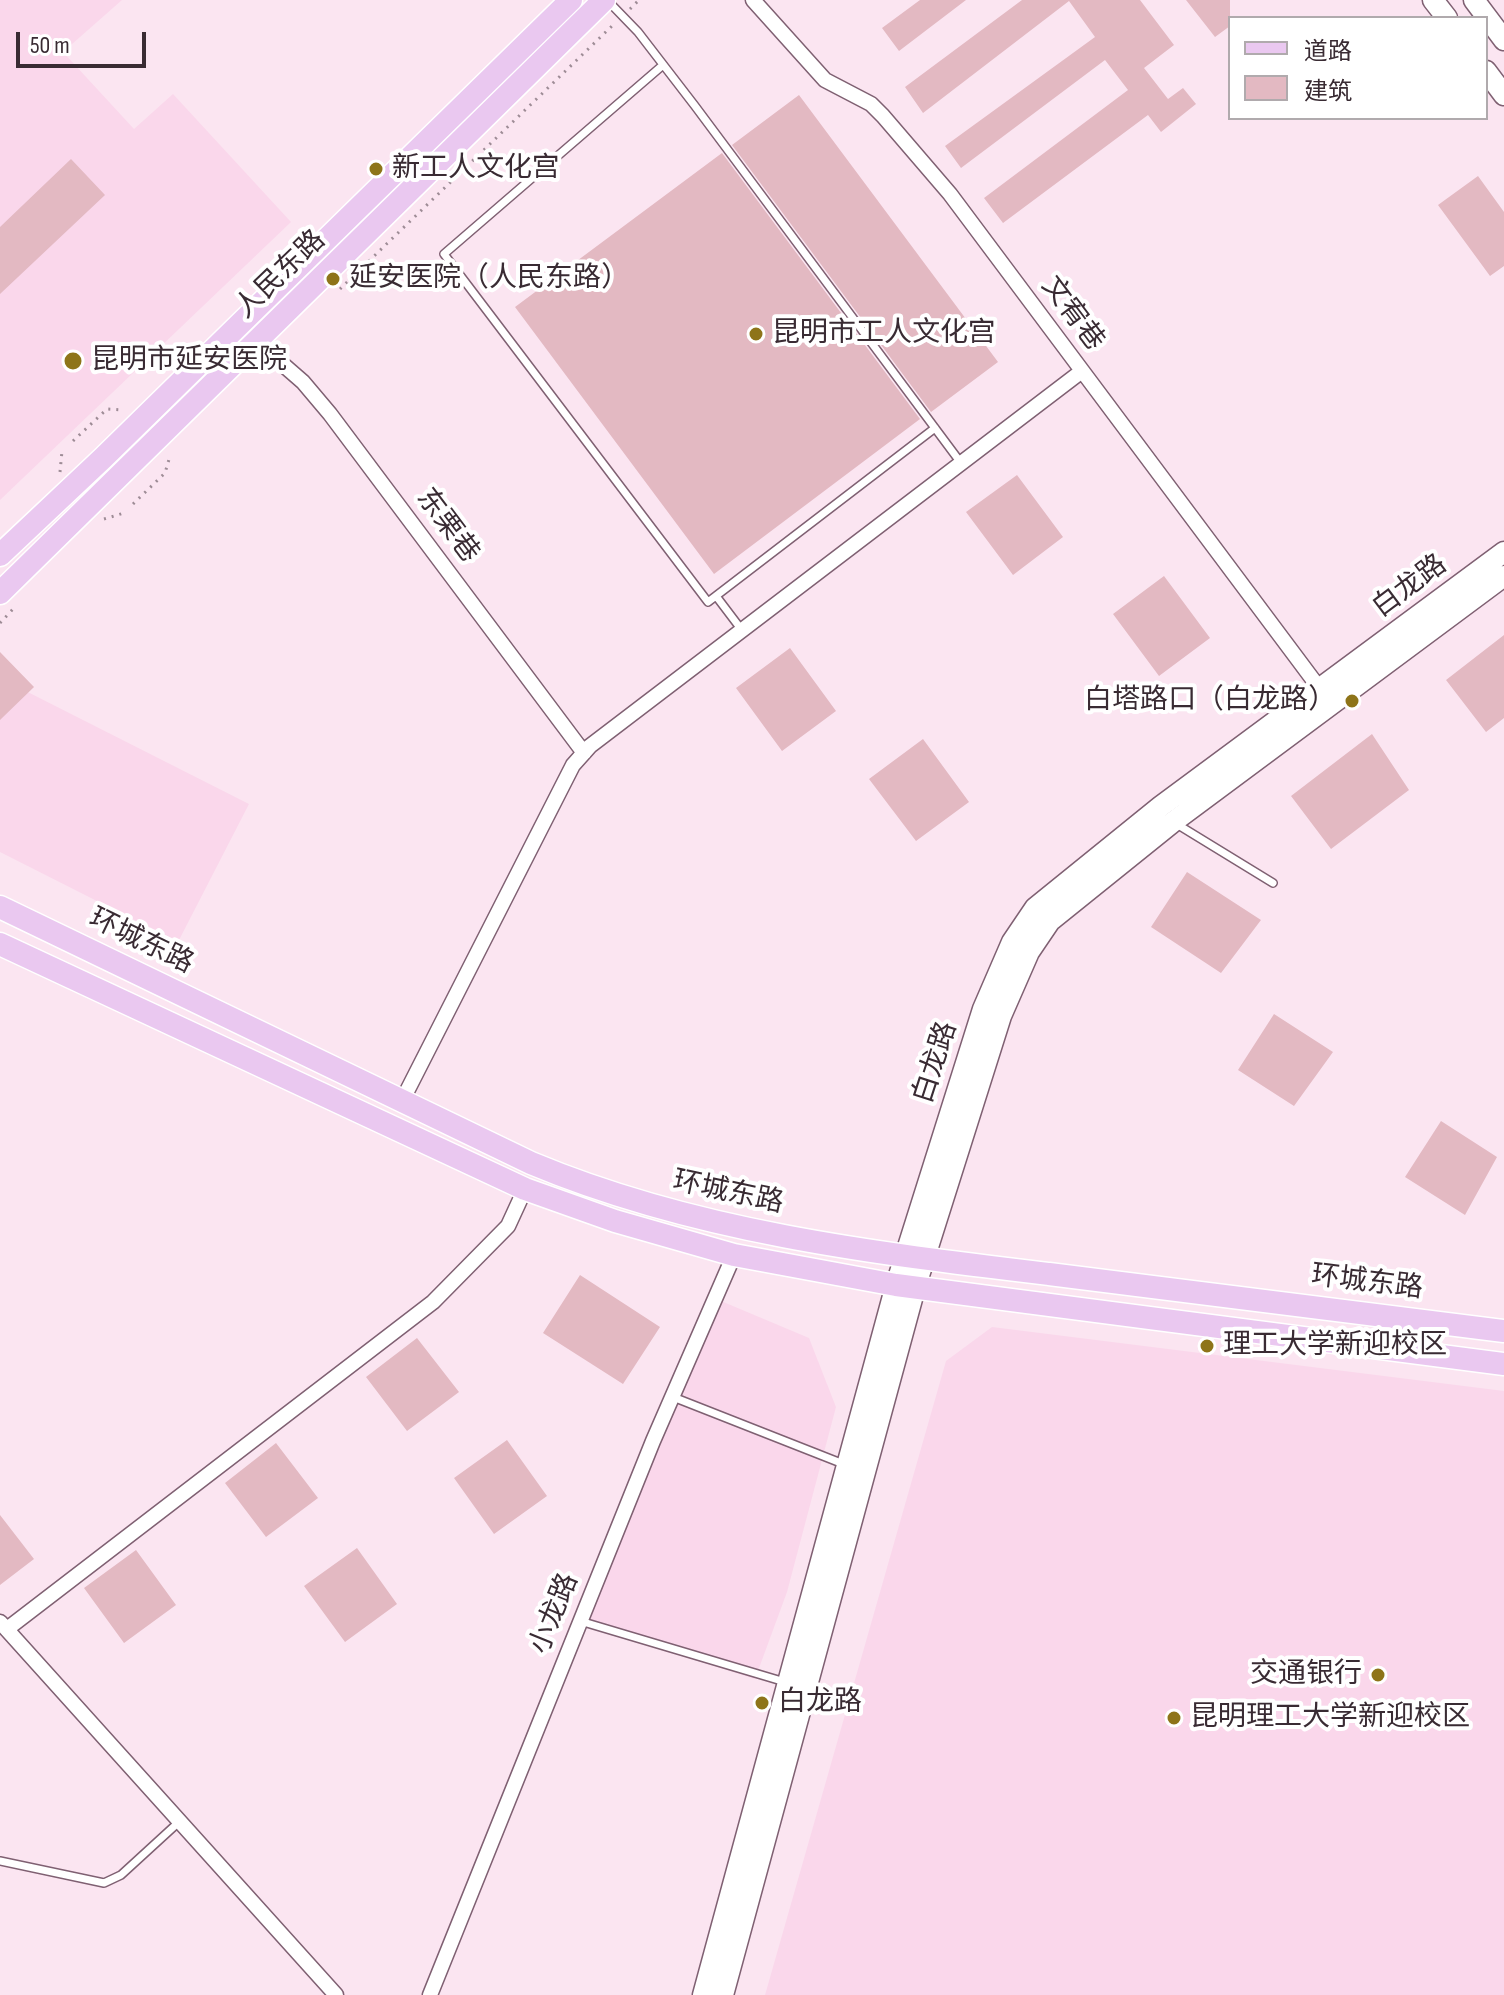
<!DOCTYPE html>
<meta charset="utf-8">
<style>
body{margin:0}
#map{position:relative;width:1504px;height:1995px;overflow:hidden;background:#fbe5f1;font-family:"Sofia Sans Condensed","Noto Sans SC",sans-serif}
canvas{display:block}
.legend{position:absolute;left:1228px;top:16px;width:260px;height:104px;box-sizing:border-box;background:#fff;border:2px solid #b0aaad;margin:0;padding:10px 14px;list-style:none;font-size:24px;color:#392b33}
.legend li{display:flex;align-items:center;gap:16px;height:40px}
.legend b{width:40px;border:2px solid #b0aaad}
.scale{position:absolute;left:16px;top:32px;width:130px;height:36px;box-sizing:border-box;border:4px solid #392b33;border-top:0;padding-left:10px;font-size:24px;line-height:28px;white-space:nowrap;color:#392b33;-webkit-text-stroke:6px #fff;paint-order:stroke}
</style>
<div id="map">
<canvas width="1504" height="1995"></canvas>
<ul class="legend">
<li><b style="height:10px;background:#eac8f0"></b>道路</li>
<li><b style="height:22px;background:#e3b9c2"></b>建筑</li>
</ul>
<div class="scale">50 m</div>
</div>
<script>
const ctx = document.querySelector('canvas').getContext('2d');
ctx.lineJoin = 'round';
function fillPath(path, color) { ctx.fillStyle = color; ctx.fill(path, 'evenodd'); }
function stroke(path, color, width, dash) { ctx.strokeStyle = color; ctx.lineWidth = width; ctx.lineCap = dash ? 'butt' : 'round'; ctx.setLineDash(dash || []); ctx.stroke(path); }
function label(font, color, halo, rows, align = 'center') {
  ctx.font = font + ' "Sofia Sans Condensed","Noto Sans SC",sans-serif'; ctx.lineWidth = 8; ctx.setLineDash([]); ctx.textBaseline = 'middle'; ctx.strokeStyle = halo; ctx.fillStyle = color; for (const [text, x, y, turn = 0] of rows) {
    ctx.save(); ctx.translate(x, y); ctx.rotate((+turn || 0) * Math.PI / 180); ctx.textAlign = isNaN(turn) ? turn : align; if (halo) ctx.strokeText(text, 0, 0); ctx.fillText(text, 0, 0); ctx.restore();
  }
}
fillPath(new Path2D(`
 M0 0H122L63 52 134 129 173 94 291 222 0 500Z
 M0 678 249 804 178 942 0 852Z
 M721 1301 809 1338 836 1407 787 1592 755 1679 583 1625Z
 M992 1327 1504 1391V1995H765L946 1361Z`), '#fad7eb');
fillPath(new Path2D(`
 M920 0H966L899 51 882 28Z
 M1022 0H1140L1174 45 1144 68 1168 99 1183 88 1196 104 1161 132 1148 115 1003 223 984 198 1128 90 1105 60 961 168 945 146 1095 37 1069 1 923 113 905 87Z
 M1186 0H1230V26L1215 37Z
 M799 95 998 362 931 412 732 145Z
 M722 153 920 419 714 574 515 307Z
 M71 159 105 195 0 294V227Z
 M1478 176 1504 212V266L1490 276 1438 205Z
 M1017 475 1063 537 1013 575 966 512Z
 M1164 576 1210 638 1159 676 1113 614Z
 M1504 635V718L1486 732 1446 680Z
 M790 648 836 711 782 751 736 688Z
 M0 652 34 687 0 720Z
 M1372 734 1409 790 1331 849 1291 796Z
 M923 739 969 802 916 841 869 779Z
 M1187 872 1261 920 1221 973 1151 927Z
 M1274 1014 1333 1052 1294 1106 1238 1070Z
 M1441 1121 1497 1157 1465 1215 1405 1177Z
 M580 1275 660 1327 623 1384 543 1333Z
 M417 1338 459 1392 407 1431 366 1377Z
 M507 1440 547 1496 494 1534 454 1478Z
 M276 1443 318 1498 266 1537 225 1483Z
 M0 1515 34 1559 0 1585Z
 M357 1548 397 1604 345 1642 304 1586Z
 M136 1550 176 1605 124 1643 84 1588Z`), '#e3b9c2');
const lane = new Path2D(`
 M608 1 638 32 695 106 961 463
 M663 65 444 254 708 602 935 428
 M716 596 741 629
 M1175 823 1273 883
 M673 1397 846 1465
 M580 1621 785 1682
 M0 1861 104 1883 121 1875 180 1821`);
const street = new Path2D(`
 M753 0 825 80 871 104 883 116 950 194 1320 689
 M256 341 303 382 330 414 584 753
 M402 1101 573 765 590 746 1082 371
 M0 1622 336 1995
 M7 1629 433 1302 508 1226 525 1189
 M430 1995 653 1441 734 1255`);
const secondary = new Path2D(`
 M1433 0 1447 18
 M1474 0 1504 40
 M1486 71 1504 95
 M703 1995 896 1285 983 1009 1012 942 1035 908 1161 806 1504 552
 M723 1995 915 1288 1001 1016 1029 952 1050 921 1173 822 1504 576`);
const primary = new Path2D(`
 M0 555 103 458 571 0
 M0 593 604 0
 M0 907 531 1163C696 1232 873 1253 1049 1274 1200 1293 1352 1312 1504 1331
 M0 944 525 1189 615 1221 734 1255 896 1285 1504 1364`);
stroke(lane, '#7f6072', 10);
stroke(street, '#7f6072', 17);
stroke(secondary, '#7f6072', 23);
stroke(primary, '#fff', 25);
stroke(new Path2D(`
 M630 9 639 0
 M340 289 613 25
 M73 441 107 409 123 410
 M60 472 62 451
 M133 504 165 473 170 456
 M104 519 124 513
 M0 623 14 608`), '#9e8c96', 3, [2, 6]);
stroke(lane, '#fff', 7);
stroke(street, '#fff', 14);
stroke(secondary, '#fff', 20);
stroke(primary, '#eac8f0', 22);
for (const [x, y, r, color] of [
 [376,169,8,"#8e7419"],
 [333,279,8,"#8e7419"],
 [756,334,8,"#8e7419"],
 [73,361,10,"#8e7419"],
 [1352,701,8,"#8e7419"],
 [1207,1346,8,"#8e7419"],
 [1378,1675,8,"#8e7419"],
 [762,1703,8,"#8e7419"],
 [1174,1718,8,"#8e7419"]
]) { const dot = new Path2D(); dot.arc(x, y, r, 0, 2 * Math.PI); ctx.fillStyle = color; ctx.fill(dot); stroke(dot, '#fff', 3); }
label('28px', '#392b33', '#fff', [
 ["新工人文化宫",392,169],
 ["延安医院（人民东路）",349,279],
 ["昆明市工人文化宫",772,334],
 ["昆明市延安医院",91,361],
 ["白塔路口（白龙路）",1336,701,"right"],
 ["理工大学新迎校区",1223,1346],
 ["交通银行",1362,1675,"right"],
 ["白龙路",778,1703],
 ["昆明理工大学新迎校区",1190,1718]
], 'left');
label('28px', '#392b33', '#fff', [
 ["人民东路",281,275,-44],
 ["文宥巷",1072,314,53],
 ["东栗巷",447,526,53],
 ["白龙路",1410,587,-37],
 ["环城东路",141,942,26],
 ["白龙路",936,1063,-72],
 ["环城东路",728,1193,12],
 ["环城东路",1367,1283,7],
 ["小龙路",555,1614,-68]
]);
</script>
